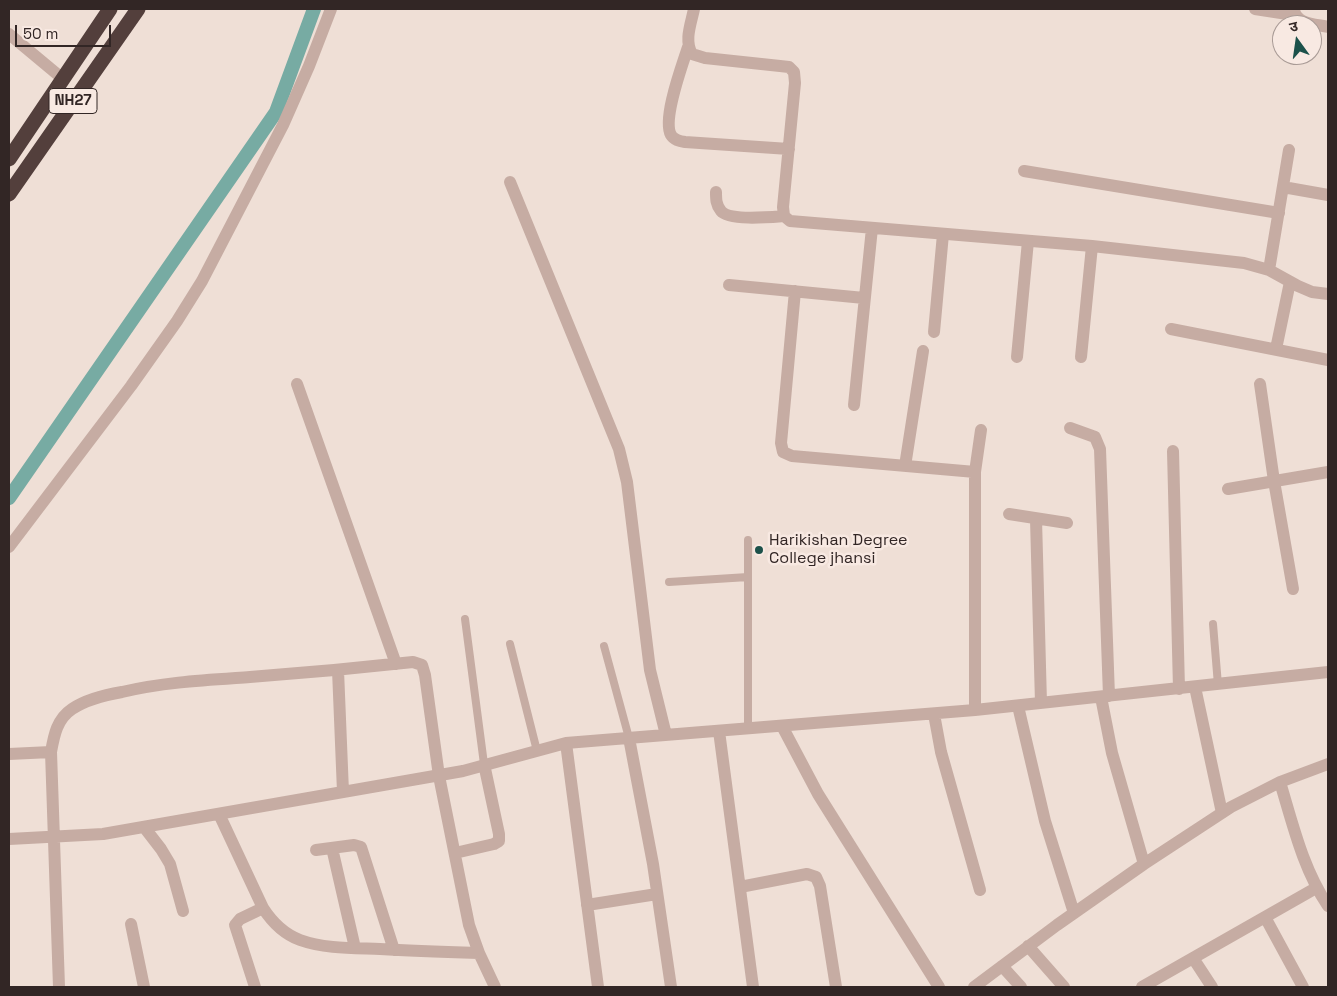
<!DOCTYPE html>
<meta charset="utf-8">
<style>
body{margin:0}
#map{position:relative;width:1337px;height:996px;overflow:hidden;background:#efdfd6;font-family:"Space Grotesk","Noto Sans Devanagari",sans-serif}
canvas{display:block}
.frame{position:absolute;inset:0;border:10px solid #322625;pointer-events:none}
.north{position:absolute;left:1272px;top:15px;width:50px;height:50px;box-sizing:border-box;background:#f8e9e2;border:1px solid #a99b96;border-radius:50%;rotate:346deg;font-size:14px;font-weight:700;line-height:20px;text-align:center;color:#322625}
.north::after{content:'';display:block;margin:auto;width:18px;height:22px;background:#1c514a;clip-path:polygon(50% 0,100% 100%,50% 72%,0 100%)}
.scale{position:absolute;left:15px;top:25px;width:96px;height:22px;box-sizing:border-box;border:2px solid #322625;border-top:0;padding-left:6px;font-size:15px;line-height:18px;white-space:nowrap;color:#322625;-webkit-text-stroke:4px #f8e9e2;paint-order:stroke}
</style>
<div id="map">
<canvas width="1337" height="996"></canvas>
<div class="frame"></div>
<div class="north">उ</div>
<div class="scale">50 m</div>
</div>
<script>
const ctx = document.querySelector('canvas').getContext('2d');
ctx.lineJoin = 'round';
function stroke(path, color, width, dash) { ctx.strokeStyle = color; ctx.lineWidth = width; ctx.lineCap = dash ? 'butt' : 'round'; ctx.setLineDash(dash || []); ctx.stroke(path); }
function label(font, color, halo, rows, align = 'center') {
  ctx.font = font + ' "Space Grotesk",sans-serif'; ctx.lineWidth = 5; ctx.setLineDash([]); ctx.textBaseline = 'middle'; ctx.strokeStyle = halo; ctx.fillStyle = color; for (const [text, x, y, turn = 0] of rows) {
    ctx.save(); ctx.translate(x, y); ctx.rotate((+turn || 0) * Math.PI / 180); ctx.textAlign = isNaN(turn) ? turn : align; if (halo) ctx.strokeText(text, 0, 0); ctx.fillText(text, 0, 0); ctx.restore();
  }
}
stroke(new Path2D(`
 M9 498 276 112 314 9`), '#77aba3', 14);
stroke(new Path2D(`
 M669 582 748 577
 M465 619 484 764
 M1213 624 1218 685
 M510 644 537 751
 M604 646 629 738
 M748 728V540`), '#c6aca3', 8);
stroke(new Path2D(`
 M694 9C691 24 684 40 692 54L705 58 780 66 789 67 794 72 795 83 783 207 784 216 790 221 1092 246 1244 263 1269 270 1298 286 1312 292 1328 294
 M1255 9 1294 15
 M1294 9C1295 24 1315 24 1328 27
 M9 34 63 79
 M688 47C682 66 662 119 671 135 674 140 679 141 685 142L789 149
 M1024 171 1279 213
 M510 182 619 449 627 482 650 670 666 735
 M1283 187 1328 195
 M716 192C716 199 716 205 721 211 729 221 771 217 784 216
 M1269 270 1289 150
 M729 285 864 298
 M795 291 781 443 783 452 792 456 975 472
 M1171 329 1328 360
 M934 332 943 234
 M1276 349 1290 282
 M1017 357 1028 241
 M1081 357 1092 246
 M297 384 396 664
 M1260 384 1274 481 1293 589
 M854 405 872 228
 M1070 428 1095 437 1100 449 1109 696
 M1173 451 1179 689
 M905 466 923 351
 M1228 489 1328 472
 M1009 514 1067 523
 M1036 519 1041 703
 M9 547 131 386 177 321 202 281 283 125 309 66 331 9
 M338 670 343 792
 M1195 687 1222 813
 M1101 697 1112 753 1144 864
 M1018 706 1045 821 1074 913
 M975 710V472L981 430
 M934 714 941 752 980 890
 M782 726 818 794 939 987
 M719 731 753 987
 M629 738 653 864 671 987
 M566 743 598 987
 M9 754 51 752
 M1280 782C1293 825 1303 869 1328 906
 M219 814 263 908C272 922 284 934 300 940 325 949 354 948 380 949 413 951 446 952 479 953
 M144 827 161 849 170 864 183 911
 M9 839 103 834 463 771 566 743 975 710 1328 672
 M332 848 355 948
 M316 850 354 845 361 847 394 950
 M455 853 494 844 499 841V834L484 764
 M740 887 807 874 816 877 820 886 836 987
 M587 905 657 894
 M1265 917 1303 987
 M131 924 144 987
 M1028 946 1064 987
 M1193 958 1212 987
 M1002 966 1021 987
 M59 987 51 752C54 735 57 719 72 709 87 699 104 695 122 692 164 682 207 680 250 677 305 673 359 668 413 662L422 665 425 675 439 776 469 925 479 953 495 987
 M255 987 235 925 240 919 263 908
 M974 987 1057 925 1144 864 1231 807 1280 782 1328 764
 M1142 987 1316 888`), '#c6aca3', 12);
stroke(new Path2D(`
 M9 159 110 9
 M9 194 138 9`), '#533f3c', 15);
for (const [x, y, r, color] of [
 [759,550,5,"#1c514a"]
]) { const dot = new Path2D(); dot.arc(x, y, r, 0, 2 * Math.PI); ctx.fillStyle = color; ctx.fill(dot); stroke(dot, '#f8e9e2', 2); }
for (const [x, y, w] of [
 [73,101,48]
]) { const box = new Path2D(); box.roundRect(x - w / 2, y - 12.5, w, 25, 4); ctx.fillStyle = '#f8e9e2'; ctx.fill(box); stroke(box, '#322625', 1); }
label('bold 15px', '#322625', null, [
 ["NH27",73,101]
]);
label('16px', '#322625', '#f8e9e2', [
 ["Harikishan Degree",769,541],
 ["College jhansi",769,559]
], 'left');
</script>
